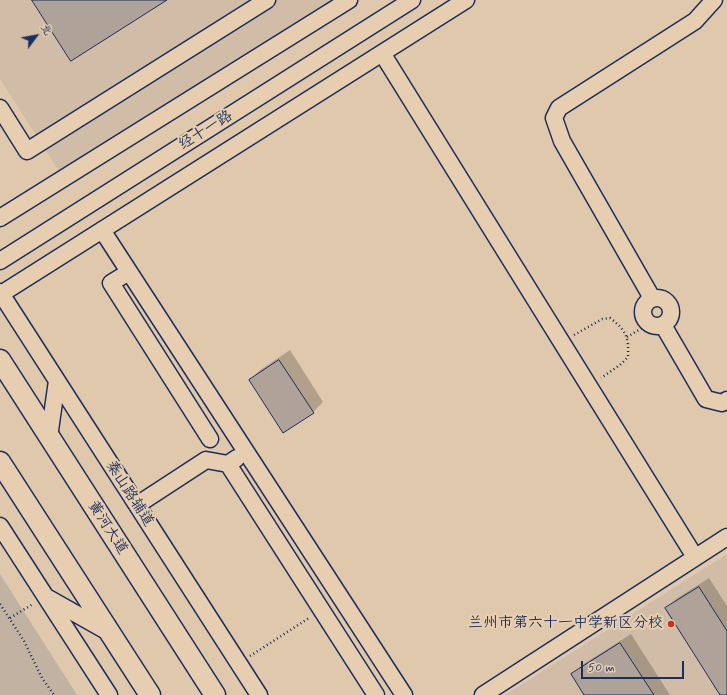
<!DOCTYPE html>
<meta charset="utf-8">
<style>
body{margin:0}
#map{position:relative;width:727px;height:695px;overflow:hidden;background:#e0c8ad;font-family:Mynerve,"LXGW WenKai TC",sans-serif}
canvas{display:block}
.north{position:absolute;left:16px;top:16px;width:40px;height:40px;-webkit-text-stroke:3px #e8ceb0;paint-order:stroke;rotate:58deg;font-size:11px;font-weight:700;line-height:16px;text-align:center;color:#1b2f5e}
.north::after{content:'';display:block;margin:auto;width:14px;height:18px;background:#1b2f5e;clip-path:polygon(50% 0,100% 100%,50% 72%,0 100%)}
.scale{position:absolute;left:581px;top:661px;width:103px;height:18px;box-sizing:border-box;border:2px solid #1b2f5e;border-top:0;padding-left:5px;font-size:12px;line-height:14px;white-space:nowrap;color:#1b2f5e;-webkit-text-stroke:3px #e8ceb0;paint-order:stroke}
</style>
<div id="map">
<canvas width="727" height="695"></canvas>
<div class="north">北</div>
<div class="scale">50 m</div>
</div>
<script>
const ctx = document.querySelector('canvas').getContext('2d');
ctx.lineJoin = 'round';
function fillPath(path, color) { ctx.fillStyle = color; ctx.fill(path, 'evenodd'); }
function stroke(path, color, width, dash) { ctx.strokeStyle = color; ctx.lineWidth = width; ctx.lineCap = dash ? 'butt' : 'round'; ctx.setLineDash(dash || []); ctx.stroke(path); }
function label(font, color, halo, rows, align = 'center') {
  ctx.font = font + ' Mynerve,"LXGW WenKai TC",sans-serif'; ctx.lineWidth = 4; ctx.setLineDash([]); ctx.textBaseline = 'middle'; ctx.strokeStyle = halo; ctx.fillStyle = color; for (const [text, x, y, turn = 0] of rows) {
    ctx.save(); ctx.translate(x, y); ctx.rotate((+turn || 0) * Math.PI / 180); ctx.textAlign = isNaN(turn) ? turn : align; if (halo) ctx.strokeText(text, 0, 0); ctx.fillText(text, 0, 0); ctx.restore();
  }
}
fillPath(new Path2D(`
 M0 0H333L335 2 62 176 0 79Z
 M727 554V695H505Z`), '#d1bda7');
fillPath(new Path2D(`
 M0 574 77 695H0Z`), '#c2b2a1');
fillPath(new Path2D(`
 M290 350 323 402 313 412 283 431 250 380 260 370Z
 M709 578 727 606V695H721L666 609 676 599Z
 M631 634 670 695H585L572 675 582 665Z`), '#0003');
const building = new Path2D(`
 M32 0H167L71 61Z
 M279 360 314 413 283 433 249 380Z
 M699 587 727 631V695H720L665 608Z
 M620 643 654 695H584L571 674Z`);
fillPath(building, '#afa299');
stroke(building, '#1b2f5e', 1);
const minor = new Path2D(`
 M382 53 695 557
 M0 108 27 151 267 0
 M0 218 349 0
 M102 230 404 695
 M0 261 412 0
 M129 272 111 283 210 439
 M0 292 259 695
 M1 294 466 0
 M643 312a14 14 0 1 1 28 0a14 14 0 1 1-28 0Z
 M652 298 562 141 554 118 559 108 695 21 714 0
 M663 325 706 399 722 403 727 400
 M49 437 57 381
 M228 464 376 695
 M137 505 206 460 228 464 237 458
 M0 526 109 695
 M48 598 110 633
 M483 695 727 537`);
const major = new Path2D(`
 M0 360 215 695
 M0 462 150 695`);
stroke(minor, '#1b2f5e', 19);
stroke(major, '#1b2f5e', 23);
stroke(new Path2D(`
 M574 335 602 319 610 318C626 330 629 337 628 357L620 365 601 378
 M627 337 649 324
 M0 604 24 641 42 678 54 695
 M10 618 33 604
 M250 656 309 618`), '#1b2f5e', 2.5, [1, 3]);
stroke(minor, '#e8ceb0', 16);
stroke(major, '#e8ceb0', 20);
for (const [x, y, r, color] of [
 [671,624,4,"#c8321e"]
]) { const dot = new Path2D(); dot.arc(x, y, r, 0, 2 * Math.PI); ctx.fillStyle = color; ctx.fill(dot); stroke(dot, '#e8ceb0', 1.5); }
label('15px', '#1b2f5e', '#e8ceb0', [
 ["经十一路",206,131,-32],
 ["秦山路辅道",129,494,57],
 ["黄河大道",107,528,57]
]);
label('15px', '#1b2f5e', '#e8ceb0', [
 ["兰州市第六十一中学新区分校",663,624]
], 'right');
</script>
